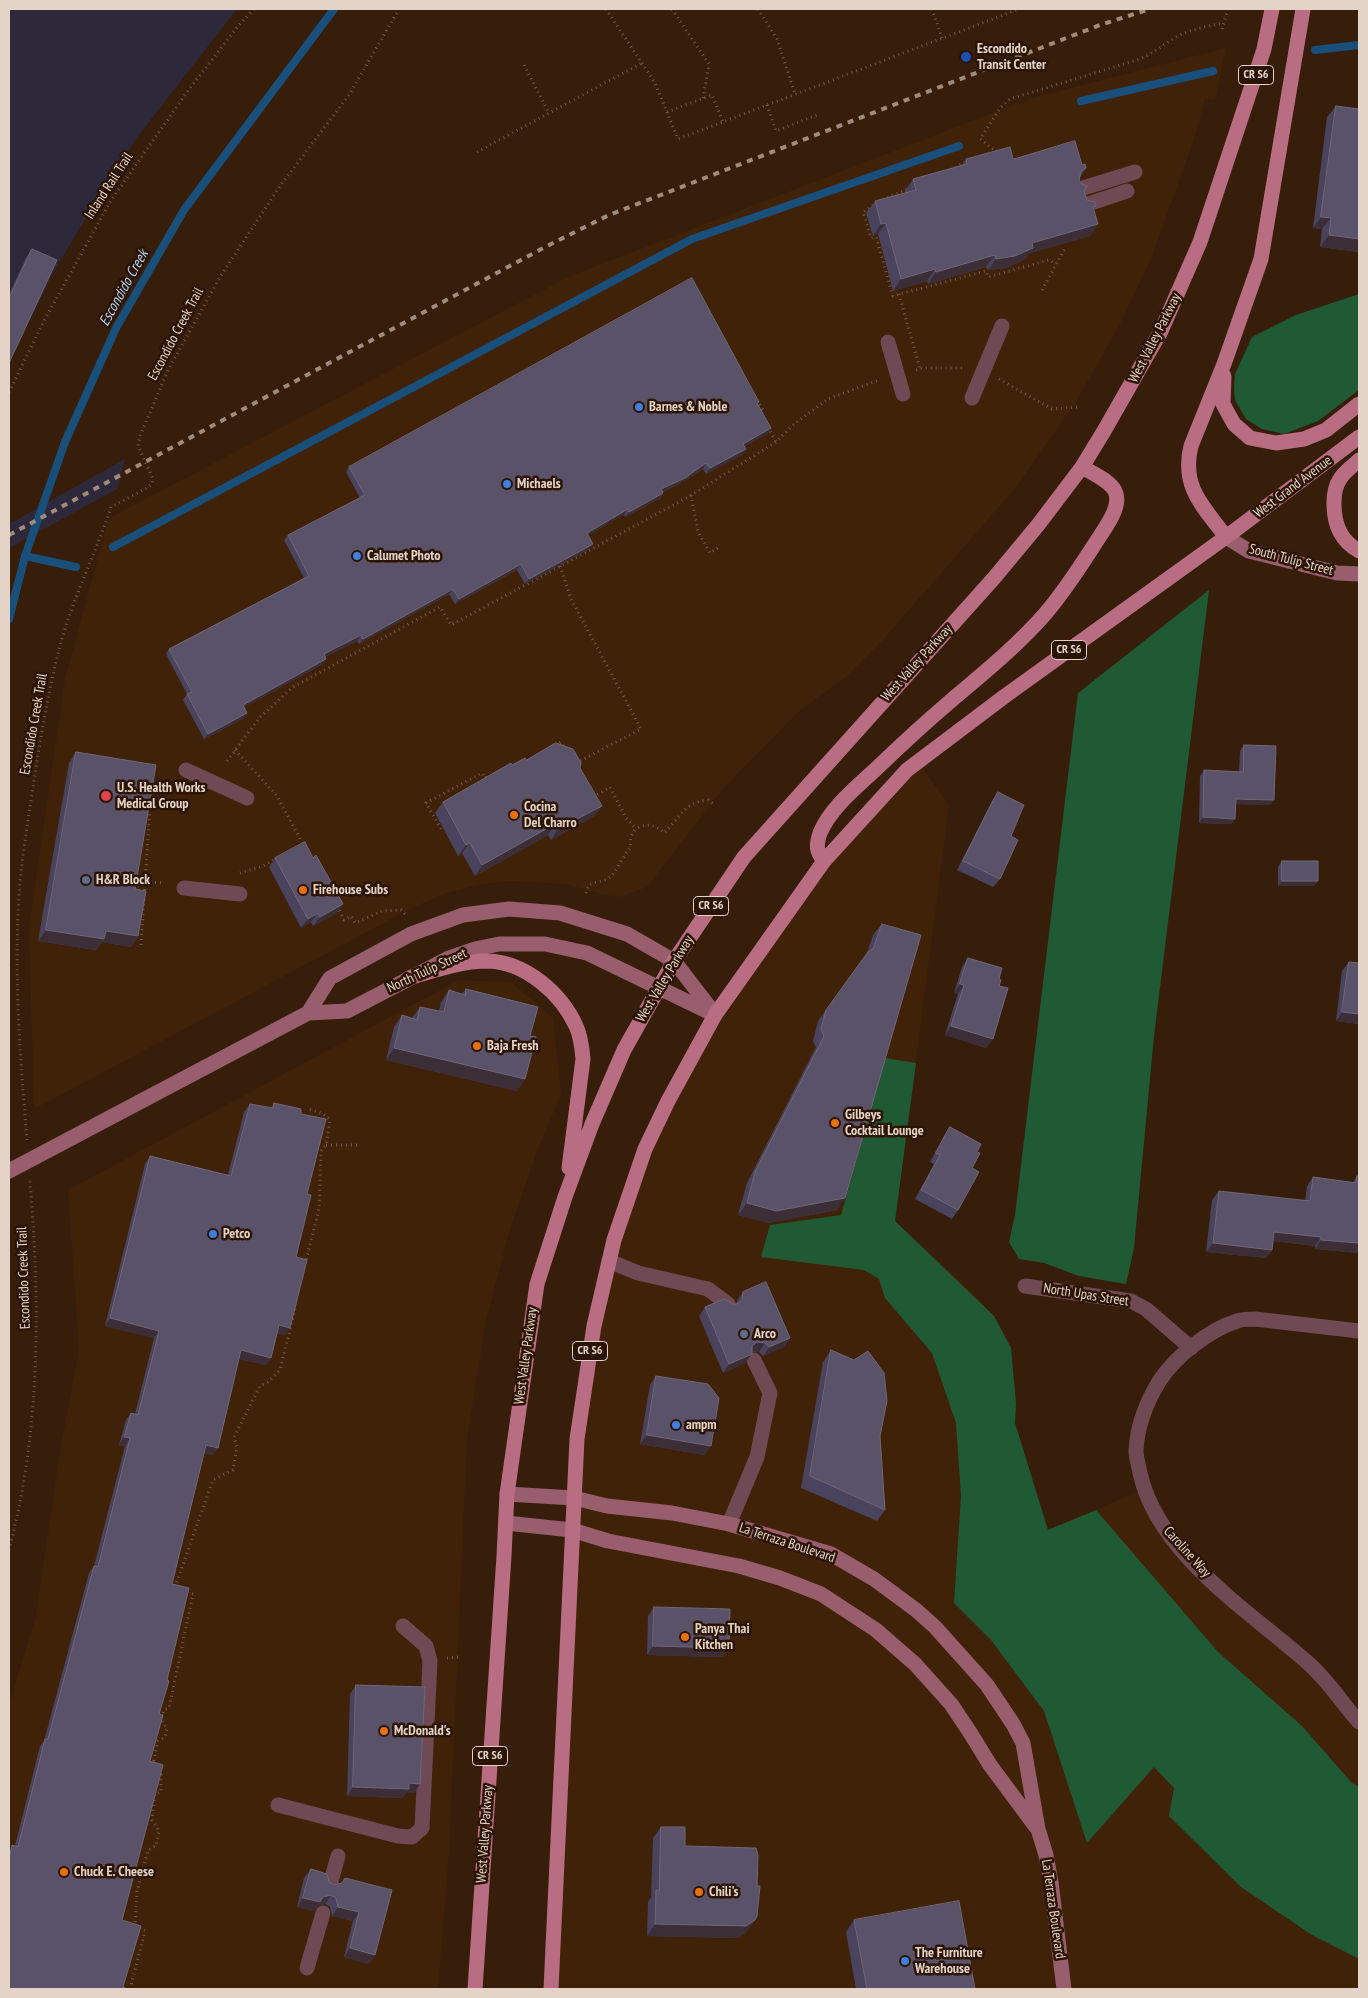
<!DOCTYPE html>
<style>
body{margin:0}
#map{position:relative;width:1368px;height:1998px;overflow:hidden;background:#371e0b;font-family:"PT Sans Narrow",sans-serif}
canvas{display:block}
.frame{position:absolute;inset:0;border:10px solid #e4d3c7;pointer-events:none}
</style>
<div id="map">
<canvas width="1368" height="1998"></canvas>
<div class="frame"></div>
</div>
<script>
const ctx = document.querySelector('canvas').getContext('2d');
ctx.lineJoin = 'round';
function fillPath(path, color) { ctx.fillStyle = color; ctx.fill(path, 'evenodd'); }
function stroke(path, color, width, dash) { ctx.strokeStyle = color; ctx.lineWidth = width; ctx.lineCap = dash ? 'butt' : 'round'; ctx.setLineDash(dash || []); ctx.stroke(path); }
function label(font, color, halo, rows, align = 'center') {
  ctx.font = font + ' "PT Sans Narrow",sans-serif'; ctx.lineWidth = 5; ctx.setLineDash([]); ctx.textBaseline = 'middle'; ctx.strokeStyle = halo; ctx.fillStyle = color; for (const [text, x, y, turn = 0] of rows) {
    ctx.save(); ctx.translate(x, y); ctx.rotate((+turn || 0) * Math.PI / 180); ctx.textAlign = isNaN(turn) ? turn : align; if (halo) ctx.strokeText(text, 0, 0); ctx.fillText(text, 0, 0); ctx.restore();
  }
}
fillPath(new Path2D(`
 M1226 48 1215 100 1205 99 1194 139 1151 259 1119 326 1077 400 1017 486 882 641 846 677 799 711 722 790 647 887 620 897 601 894 566 884 509 881 478 885 446 893 410 909 34 1109 29 928 65 679 108 520 117 514 568 277 1029 99Z
 M917 761 949 805 895 1221 961 1281 994 1316 1011 1348 1016 1403 1015 1423 1048 1530 1144 1489 1162 1526 1359 1722V1989H551L574 1498 614 1240 668 1101 824 861Z
 M459 980 511 982 553 1018 561 1094 536 1154 510 1229 486 1321 467 1438 449 1852 438 1989H9V1705L36 1616 60 1451 79 1350 68 1190Z`), '#402209');
fillPath(new Path2D(`
 M9 9H237L138 136 108 181 54 271 9 362Z
 M125 459 117 489 9 548V524Z`), '#2e293a');
fillPath(new Path2D(`
 M1359 294V390L1318 421 1284 434 1262 429 1246 419 1235 400 1234 388 1235 374 1252 337 1296 315Z
 M1209 590 1154 1036 1134 1248 1126 1284 1079 1276 1044 1263 1019 1259 1009 1242 1015 1215 1078 693Z
 M885 1058 916 1063 895 1221 994 1316 1011 1348 1016 1403 1015 1423 1048 1530 1096 1510 1218 1652 1302 1726 1352 1783 1359 1787V1959L1312 1935 1241 1887 1169 1816 1174 1788 1154 1767 1087 1843 1044 1711 991 1640 954 1603 961 1496 956 1423 932 1353 885 1298 879 1279 864 1270 761 1257 770 1225 841 1215Z`), '#1f5a35');
stroke(new Path2D(`
 M1315 50 1359 45
 M1081 101 1213 71
 M113 547 692 239 959 146
 M25 556 76 567
 M9 619 25 556 65 442 116 328 184 210 334 9`), '#18507b', 8);
stroke(new Path2D(`
 M606 9 655 83 678 139 1019 9
 M672 9 709 64 703 99
 M758 9 777 39 795 94
 M932 9 942 38
 M1222 29 1228 9
 M524 65 549 113
 M767 105 776 131 817 115
 M667 112 712 95 723 122
 M477 152 642 63
 M997 152 980 139 1001 107 1010 99 1137 60C1153 54 1164 44 1178 36 1192 29 1208 26 1224 23
 M951 170 967 161
 M883 200 909 188
 M873 205 863 212 871 238 876 237 893 296 986 271 988 277 1049 260 1056 264
 M1042 290 1065 248
 M899 294 920 369
 M916 370 923 368H965
 M999 379 1052 409 1078 407
 M9 392 45 319 110 202 187 92 238 26 254 9
 M757 400 763 410 760 413
 M768 427 776 442
 M691 495 698 532 710 553 718 548
 M560 566 571 599 641 729 578 762
 M555 745 561 742 564 748
 M235 750 277 796 304 846
 M227 761 260 717 293 687 440 607 451 625 690 496 776 442 794 424 828 399 879 380
 M593 797 610 787 626 818 636 829
 M441 829 426 803 482 773 485 778 489 775
 M240 873 263 866 276 859
 M145 882 165 883
 M586 893 589 885C595 881 603 882 609 878 616 873 623 855 631 847 626 826 651 818 664 833 680 819 683 802 708 800L715 805
 M337 906 344 920 351 916 355 923 382 911 401 910 406 915
 M141 945 151 791
 M27 1140C20 1059 14 976 19 895 22 852 30 810 36 767 43 725 50 683 61 642 74 596 96 552 111 507L147 488 152 484 153 479 138 446 140 436 168 370 220 277 280 186 349 95 399 9
 M326 1145H359
 M305 1264 319 1209 321 1151 326 1145 330 1120 323 1114 307 1108
 M9 1550C41 1429 40 1305 30 1181
 M175 1587 213 1480 233 1470 237 1447 234 1437 260 1386 268 1382 280 1370 295 1309
 M447 1658 459 1657
 M155 1765 153 1763 158 1741 165 1737 167 1728 161 1720 164 1710 169 1708 193 1594 185 1591
 M130 1989 145 1931 135 1926 137 1892 148 1850 156 1846 159 1831 152 1820 155 1794 161 1792V1775L159 1772`), '#735c4c', 3, [1, 4]);
stroke(new Path2D(`
 M1080 189 1135 172
 M1085 205 1127 191
 M888 342 903 394
 M972 398 1002 326
 M186 770 247 798
 M184 888 240 894
 M609 1261 638 1273 708 1289 728 1304
 M729 1524 757 1457 770 1393 754 1360
 M278 1805 398 1836 412 1837 422 1828 430 1661 426 1646 403 1626
 M330 1885 338 1856
 M307 1968 323 1913`), '#6f4a54', 15);
stroke(new Path2D(`
 M1025 1286 1131 1301 1146 1309 1191 1348
 M1359 1331 1255 1319C1249 1319 1242 1319 1237 1321 1209 1330 1176 1356 1160 1380 1147 1401 1137 1426 1136 1451 1136 1458 1139 1466 1140 1473 1158 1554 1248 1610 1307 1662 1327 1679 1342 1703 1359 1722`), '#6f4a54', 15);
stroke(new Path2D(`
 M1226 537 1249 551 1337 573 1359 574
 M308 1013 330 978 411 934 463 915 509 909 560 913 627 934 674 961 714 1013
 M9 1171 308 1013 347 1011 449 958 475 949 499 944H545L587 953 715 1015
 M507 1494 574 1498 607 1506 672 1513 729 1524 831 1554 874 1579 916 1610 935 1627 987 1685 1013 1724 1023 1743 1038 1829 1046 1855 1051 1882 1064 1989
 M506 1523 572 1530 608 1541 739 1566 780 1578 821 1594 876 1630 915 1664 951 1704 971 1734 990 1765 1036 1827`), '#995e6e', 15);
stroke(new Path2D(`
 M1224 376 1223 404 1234 424 1250 438 1276 443 1304 439 1326 430 1359 404
 M1359 460C1353 466 1344 472 1340 479 1331 492 1333 519 1340 532 1344 540 1352 547 1359 551
 M1226 537C1203 506 1181 487 1191 446L1224 364 1261 259 1303 9
 M824 861C816 851 816 845 820 833 831 807 857 787 877 768 902 744 927 721 953 699 985 672 1018 645 1045 614 1066 590 1083 562 1100 536 1107 525 1122 505 1115 491 1109 480 1092 473 1082 467
 M409 978C435 970 461 961 488 961 525 962 561 993 576 1026 581 1036 582 1048 583 1059L569 1168
 M475 1989 504 1556 507 1494 537 1284 565 1197 592 1124 624 1050 674 961 744 857 994 578 1038 525 1082 467 1104 431 1161 331 1200 242 1264 49 1272 9
 M551 1989 577 1439 594 1326 614 1240 645 1149 668 1101 715 1015 824 861 907 770 1005 696 1226 537 1359 437`), '#b96d83', 15);
stroke(new Path2D(`
 M9 535 547 246 609 215 1100 25 1150 9`), '#a08c7d', 4, [6, 6]);
fillPath(new Path2D(`
 M1336 106 1359 109V252L1320 247 1322 229 1313 228 1327 117Z
 M966 159H1013L1082 165 1086 168 1080 177 1079 180 1087 200 1096 206 1094 210 1098 224 1090 236 1030 253 1025 259 1007 268 988 270 986 267 928 284 927 281 893 291 878 234 873 236 866 213 875 201 905 193V191L913 179 961 166Z
 M32 249 9 363V294L26 258Z
 M758 404 768 433 744 447 742 455 706 474 703 469 681 483 663 492 660 498 625 517 624 514 588 535 589 549 525 584 517 570 455 604 449 594 359 644 357 641 325 657 323 664 244 707 247 713 244 718 204 739 183 700 187 694 166 654 169 649 304 578 284 540 288 535 360 498 346 472 349 467Z
 M1244 745 1274 800 1270 805 1235 804V819L1231 824 1199 823 1200 776 1204 770 1239 772 1240 751Z
 M76 752 135 889 138 936 131 947 102 942 96 950 38 941 69 763Z
 M526 760 580 768 602 806 594 816 551 840 548 835 475 876 462 853 458 856 435 813 443 802 512 765Z
 M998 792 1011 836 1000 879 993 887 957 870 992 801Z
 M275 858H313L337 913 313 926 311 922 301 928 269 867Z
 M1282 861 1318 881 1314 886H1278V867Z
 M882 924 837 1210 768 1223 738 1215 747 1183 816 1047 813 1041 818 1021 867 953 873 935Z
 M968 958 999 979V986L986 1048 945 1035 958 994 954 993 962 967Z
 M1349 962 1359 1024 1336 1021 1342 971Z
 M466 989 530 1036 525 1079 517 1091 386 1060 394 1027 402 1015 412 1018 420 1007 439 1011 441 1002 449 990 462 994Z
 M274 1103 301 1114 307 1194 296 1257 285 1335 277 1333 271 1358 266 1365 239 1359 218 1448 213 1455 204 1453 9 1989V1851L12 1845 15 1846 40 1746 44 1741 89 1573 94 1566 125 1446 119 1445 126 1420 131 1413 135 1414 154 1338 105 1326 145 1164 150 1156 228 1175 244 1112 250 1104 271 1108Z
 M950 1127 977 1152 958 1210 952 1219 915 1199 934 1164 930 1162 944 1136Z
 M1357 1176 1359 1253 1315 1249V1246L1273 1241 1272 1250 1266 1258 1206 1252 1212 1200 1219 1191 1305 1201 1307 1186 1313 1177 1353 1182Z
 M743 1292 790 1338 784 1347 763 1356 759 1352H752L745 1363 723 1373 699 1316 705 1307 736 1304 737 1301Z
 M831 1350 880 1436 885 1510 877 1521 801 1488 823 1362Z
 M656 1376 705 1455 640 1444 650 1385Z
 M654 1607 729 1648 722 1657 647 1655 648 1616Z
 M356 1685 420 1784 414 1793H406L402 1798 347 1796 350 1694Z
 M661 1827 685 1846 755 1920 746 1932 738 1938 647 1936 648 1902 651 1897 653 1838Z
 M311 1869 334 1885 392 1890 369 1964 344 1957 353 1921 332 1916 330 1907 325 1904 318 1906 314 1911 297 1907 304 1878Z
 M854 1920 975 1989H856L846 1932Z`), '#4a435d');
fillPath(new Path2D(`
 M1321 217 1331 218 1322 229 1313 228Z
 M886 223 878 234 873 236 881 224Z
 M1098 224 1090 236 1030 253 1025 259 1007 268 988 270 996 259 1032 243Z
 M1329 235 1359 239V252L1320 247Z
 M995 255 986 267 928 284 936 272Z
 M935 269 927 281 893 291 901 279Z
 M771 428 768 433 739 450 743 444Z
 M746 449 742 455 706 474 710 468Z
 M706 463 703 469 681 483 658 494 661 489Z
 M663 493 660 498 625 517 629 512Z
 M628 509 624 514 583 538 587 533Z
 M593 544 589 549 525 584 529 579Z
 M521 564 517 570 455 604 459 599Z
 M453 589 449 594 359 644 363 639Z
 M361 635 357 641 320 660 324 654Z
 M326 659 323 664 239 710 243 705Z
 M247 713 244 718 204 739 208 734Z
 M1236 799 1274 800 1270 805 1232 804Z
 M602 806 594 816 551 840 558 829Z
 M1203 817 1235 819 1231 824 1199 823Z
 M555 824 548 835 475 876 482 865Z
 M470 843 462 853 458 856 466 845Z
 M1282 881H1318L1314 886H1278Z
 M343 904 337 913 313 926 320 917Z
 M318 913 311 922 301 928 308 919Z
 M46 930 106 931 138 936 131 947 102 942 96 950 38 941Z
 M960 984 964 985 958 994 954 993Z
 M1342 1012 1359 1014V1024L1336 1021Z
 M951 1026 993 1039 986 1048 945 1035Z
 M394 1048 525 1079 517 1091 386 1060Z
 M845 1198 837 1210 768 1223 738 1215 747 1203Z
 M1274 1232 1321 1237 1315 1246 1268 1240Z
 M1321 1240 1359 1243V1253L1315 1249Z
 M1213 1243 1272 1250 1266 1258 1206 1252Z
 M110 1318 159 1331 154 1338 105 1326Z
 M279 1325 290 1328 285 1335 274 1332Z
 M790 1338 784 1347 763 1356 769 1347Z
 M757 1342 765 1343 759 1352 750 1351 752 1346Z
 M241 1350 271 1358 266 1365 236 1358Z
 M752 1354 745 1363 723 1373 729 1364Z
 M647 1435 711 1446 705 1455 640 1444Z
 M124 1437 130 1438 125 1446 119 1445Z
 M206 1445 218 1448 213 1455 201 1452Z
 M653 1646 729 1648 722 1657 647 1655Z
 M409 1783 420 1784 414 1793H406L402 1798 347 1796 353 1787Z
 M331 1895 325 1904 318 1906 314 1911 297 1907 303 1898 323 1897Z
 M338 1907 359 1912 353 1921 332 1916Z
 M755 1920 746 1932 738 1938 647 1936 655 1924Z
 M350 1948 375 1955 369 1964 344 1957Z`), '#3b2e37');
const building = new Path2D(`
 M1336 106 1359 109V239L1329 235 1331 218 1321 217Z
 M1075 141 1082 165 1085 164 1086 168 1081 171 1079 180 1082 184 1087 186 1084 192 1087 200 1095 202 1096 206 1093 207 1098 224 1032 243 1033 248 1015 256 996 259 995 255 936 272 935 269 901 279 886 223 881 224 875 201 916 190 913 179 967 164 966 159 1010 147 1013 159Z
 M32 249 57 260 9 363V299Z
 M692 278 759 402 757 403 771 428 743 444 746 449 710 468 706 463 685 478 661 489 663 493 629 512 628 509 587 533 593 544 529 579 521 564 459 599 453 589 363 639 361 635 324 654 326 659 243 705 247 713 208 734 187 694 192 692 169 649 309 576 288 535 365 495 349 467Z
 M556 743 573 749 581 763 580 768 602 806 558 829 555 824 482 865 470 843 466 845 443 802 511 763 512 765 525 758 526 760Z
 M1244 745 1276 746 1274 800 1236 799 1235 819 1203 817 1204 770 1243 772Z
 M76 752 156 765 135 889 146 891 138 936 106 931 104 939 46 930Z
 M998 792 1024 805 1011 836 1018 840 1000 879 963 861Z
 M305 842 313 858 316 855 343 904 320 917 318 913 308 919 275 858Z
 M1282 861H1318V881H1282Z
 M882 924 921 935 845 1198 776 1211 747 1203 755 1172 824 1036 821 1029 826 1010 868 952 873 949Z
 M968 958 1002 968 999 979 1001 980 999 986 1008 988 993 1039 951 1026 964 985 960 984Z
 M1349 962 1359 963V1014L1342 1012Z
 M466 989 538 1007 530 1036 536 1037 525 1079 394 1048 402 1015 417 1020 420 1007 444 1012 449 990 465 995Z
 M274 1103 301 1109V1114L326 1119 307 1194 311 1195 296 1257 307 1260 290 1328 279 1325 271 1358 241 1350 218 1448 206 1445 172 1584 189 1588 167 1680 169 1681 159 1714 163 1715 150 1761 163 1765 122 1920 141 1926 123 1987 125 1988V1989H9V1860L12 1845 18 1847 45 1739H48L94 1566 98 1567 130 1438 124 1437 131 1413 138 1415 159 1331 110 1318 150 1156 231 1176 250 1104 273 1108Z
 M950 1127 981 1144 977 1152 980 1153 972 1168 979 1172 958 1210 921 1190 940 1155 936 1153Z
 M1357 1176H1359V1243L1321 1240V1237L1274 1232 1272 1250 1213 1243 1219 1191 1310 1201 1313 1177 1356 1183Z
 M766 1282 790 1338 769 1347 765 1343 757 1342 752 1346V1354L729 1364 705 1307 724 1299 733 1304H737L742 1300 743 1292Z
 M831 1350 854 1360 868 1351 884 1373 887 1401 880 1436 885 1510 810 1476Z
 M656 1376 708 1384 719 1398 711 1446 647 1435Z
 M654 1607 730 1609 729 1648 653 1646Z
 M356 1685 425 1687 420 1784 409 1783V1789L353 1787Z
 M661 1827H685V1846L756 1848 758 1855 757 1886H760L757 1916 755 1920 746 1926 655 1924 656 1890 659 1891Z
 M311 1869 327 1874 329 1882 334 1885 342 1883 345 1878 392 1890 375 1955 350 1948 359 1912 338 1907 336 1898 331 1895 323 1897 320 1902 303 1898Z
 M959 1901 975 1989H867L854 1920Z`);
fillPath(building, '#5a5268');
stroke(building, '#706677', 1);
for (const [x, y, r, color] of [
 [966,57,6,"#1a4fb4"],
 [639,407,5,"#3f7fe0"],
 [507,484,5,"#3f7fe0"],
 [357,556,5,"#3f7fe0"],
 [106,796,6,"#e0444e"],
 [514,815,5,"#e8710a"],
 [86,880,5,"#5c6f8a"],
 [303,890,5,"#e8710a"],
 [477,1046,5,"#e8710a"],
 [835,1123,5,"#e8710a"],
 [213,1234,5,"#3f7fe0"],
 [744,1334,5,"#5c6f8a"],
 [676,1425,5,"#3f7fe0"],
 [685,1637,5,"#e8710a"],
 [384,1731,5,"#e8710a"],
 [64,1872,5,"#e8710a"],
 [699,1892,5,"#e8710a"],
 [905,1961,5,"#3f7fe0"]
]) { const dot = new Path2D(); dot.arc(x, y, r, 0, 2 * Math.PI); ctx.fillStyle = color; ctx.fill(dot); stroke(dot, '#2c1403', 2); }
for (const [x, y, w] of [
 [1256,75,35],
 [1069,650,35],
 [711,906,35],
 [590,1351,35],
 [490,1756,35]
]) { const box = new Path2D(); box.roundRect(x - w / 2, y - 9.5, w, 19, 4); ctx.fillStyle = '#2c1403'; ctx.fill(box); stroke(box, '#e4d3c7', 1); }
label('bold 12px', '#e4d3c7', null, [
 ["CR S6",1256,75],
 ["CR S6",1069,650],
 ["CR S6",711,906],
 ["CR S6",590,1351],
 ["CR S6",490,1756]
]);
label('bold 14px', '#e4d3c7', '#2c1403', [
 ["Escondido",977,49],
 ["Transit Center",977,65],
 ["Barnes & Noble",649,407],
 ["Michaels",517,484],
 ["Calumet Photo",367,556],
 ["U.S. Health Works",117,788],
 ["Medical Group",117,804],
 ["Cocina",524,807],
 ["Del Charro",524,823],
 ["H&R Block",96,880],
 ["Firehouse Subs",313,890],
 ["Baja Fresh",487,1046],
 ["Gilbeys",845,1115],
 ["Cocktail Lounge",845,1131],
 ["Petco",223,1234],
 ["Arco",754,1334],
 ["ampm",686,1425],
 ["Panya Thai",695,1629],
 ["Kitchen",695,1645],
 ["McDonald's",394,1731],
 ["Chuck E. Cheese",74,1872],
 ["Chili's",709,1892],
 ["The Furniture",915,1953],
 ["Warehouse",915,1969]
], 'left');
label('14px', '#e4d3c7', '#2c1403', [
 ["Inland Rail Trail",109,186,-57],
 ["Escondido Creek Trail",176,334,-62],
 ["West Valley Parkway",1155,338,-63],
 ["West Grand Avenue",1293,487,-37],
 ["South Tulip Street",1291,560,15],
 ["West Valley Parkway",917,663,-48],
 ["Escondido Creek Trail",34,724,-80],
 ["North Tulip Street",427,971,-25],
 ["West Valley Parkway",665,979,-59],
 ["Escondido Creek Trail",24,1278,-92],
 ["North Upas Street",1086,1295,9],
 ["West Valley Parkway",526,1356,-82],
 ["La Terraza Boulevard",787,1543,18],
 ["Caroline Way",1187,1552,48],
 ["West Valley Parkway",485,1834,-86],
 ["La Terraza Boulevard",1053,1909,82]
]);
label('italic 15px', '#b0d3f3', '#2c1403', [
 ["Escondido Creek",124,288,-61]
]);
</script>
